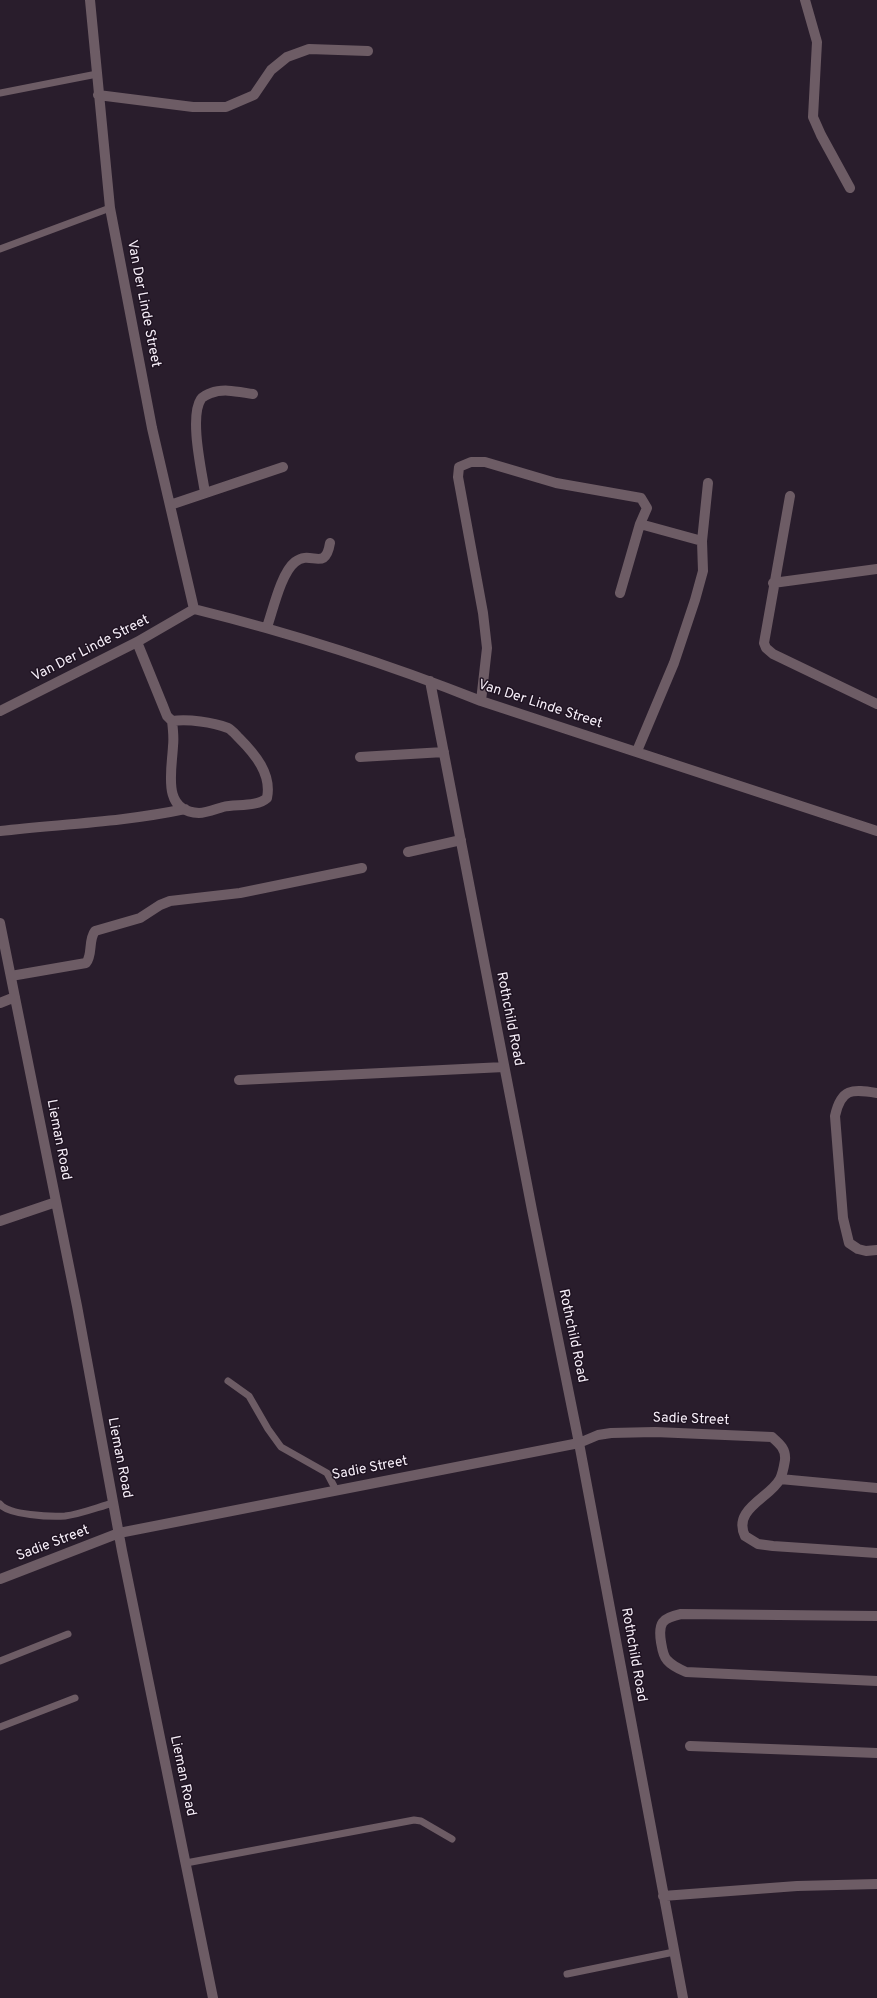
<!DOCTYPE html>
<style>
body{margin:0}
canvas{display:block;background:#291d2c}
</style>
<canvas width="877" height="1998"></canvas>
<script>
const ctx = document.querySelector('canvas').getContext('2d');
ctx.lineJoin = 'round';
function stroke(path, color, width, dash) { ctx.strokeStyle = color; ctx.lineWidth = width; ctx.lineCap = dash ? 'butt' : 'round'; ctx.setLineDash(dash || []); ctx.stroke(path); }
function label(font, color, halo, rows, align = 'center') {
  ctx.font = font + ' Overpass,sans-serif'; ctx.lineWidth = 3; ctx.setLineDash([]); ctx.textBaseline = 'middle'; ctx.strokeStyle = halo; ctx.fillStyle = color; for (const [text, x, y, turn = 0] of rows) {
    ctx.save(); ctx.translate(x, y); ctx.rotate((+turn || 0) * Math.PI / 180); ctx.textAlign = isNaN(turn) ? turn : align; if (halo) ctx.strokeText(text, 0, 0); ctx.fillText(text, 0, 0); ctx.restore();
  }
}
stroke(new Path2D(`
 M0 93 97 74
 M0 249 110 208
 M228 1381 249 1396 268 1429 281 1447 327 1473 336 1490
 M0 1504C8 1515 51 1517 65 1516 81 1514 98 1507 113 1503
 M0 1661 68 1634
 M0 1727 75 1698
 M186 1863 414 1820 421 1821 452 1839
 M567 1974 674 1952`), '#6d5c65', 7);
stroke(new Path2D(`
 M90 0 110 208 152 428 194 609C291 633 388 664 481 701L877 831
 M805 0 817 42 813 117 821 135 850 188
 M98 95 193 107H226L254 95 271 70 287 57 309 49 368 51
 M205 493C202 472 189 417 201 399 202 397 208 394 211 393 224 388 239 392 253 394
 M790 496 764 643 766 648 773 654 877 704
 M170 505 283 467
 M640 524 702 541
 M773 583 877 569
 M267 627C273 610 281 573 295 562 311 549 325 573 330 543
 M137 642 163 706 167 716 172 721C173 729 174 738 173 746 172 770 161 812 199 813 206 813 216 809 223 807 236 804 257 807 267 798 272 774 255 754 239 738 236 735 232 730 228 728 212 722 189 719 172 721
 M430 681 532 1210 579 1443 683 1998
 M481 701 487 648 483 613 458 477 459 467 471 462H485L556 483 641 498 647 508 640 524 620 593
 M0 711 137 642 194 609
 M637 751 674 663 695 600 703 571 702 541 708 483
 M360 757 444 752
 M0 831C62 824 124 822 185 809
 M408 852 461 840
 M0 923 77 1306 122 1551 213 1998
 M11 976 86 963C93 955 88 940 95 931L140 918 160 905 170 901 240 893 362 868
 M0 1003 15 997
 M239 1080 504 1067
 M877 1093C852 1089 841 1088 835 1116L843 1218 849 1243 858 1249 866 1251 877 1250
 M0 1221 56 1202
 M780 1479 877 1488
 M0 1579 119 1533 579 1443 598 1435 611 1433 655 1432 772 1437C780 1444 786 1449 785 1460 784 1466 783 1473 780 1479 770 1498 732 1509 745 1536L758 1544 773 1546 877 1553
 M877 1616 681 1614C662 1618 658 1623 661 1642 662 1648 663 1656 667 1660 672 1666 679 1669 686 1672L877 1681
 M690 1746 877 1753
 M663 1896 797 1886 877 1884`), '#6d5c65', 10);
label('14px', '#f6eef8', '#1f1322', [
 ["Van Der Linde Street",143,304,79],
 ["Van Der Linde Street",91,649,-27],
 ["Van Der Linde Street",540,705,18],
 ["Rothchild Road",509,1019,79],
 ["Lieman Road",58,1140,79],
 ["Rothchild Road",572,1336,78],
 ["Sadie Street",691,1420,2],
 ["Lieman Road",119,1458,79],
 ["Sadie Street",370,1469,-11],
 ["Sadie Street",53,1544,-21],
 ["Rothchild Road",633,1655,80],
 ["Lieman Road",182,1776,78]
]);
</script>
